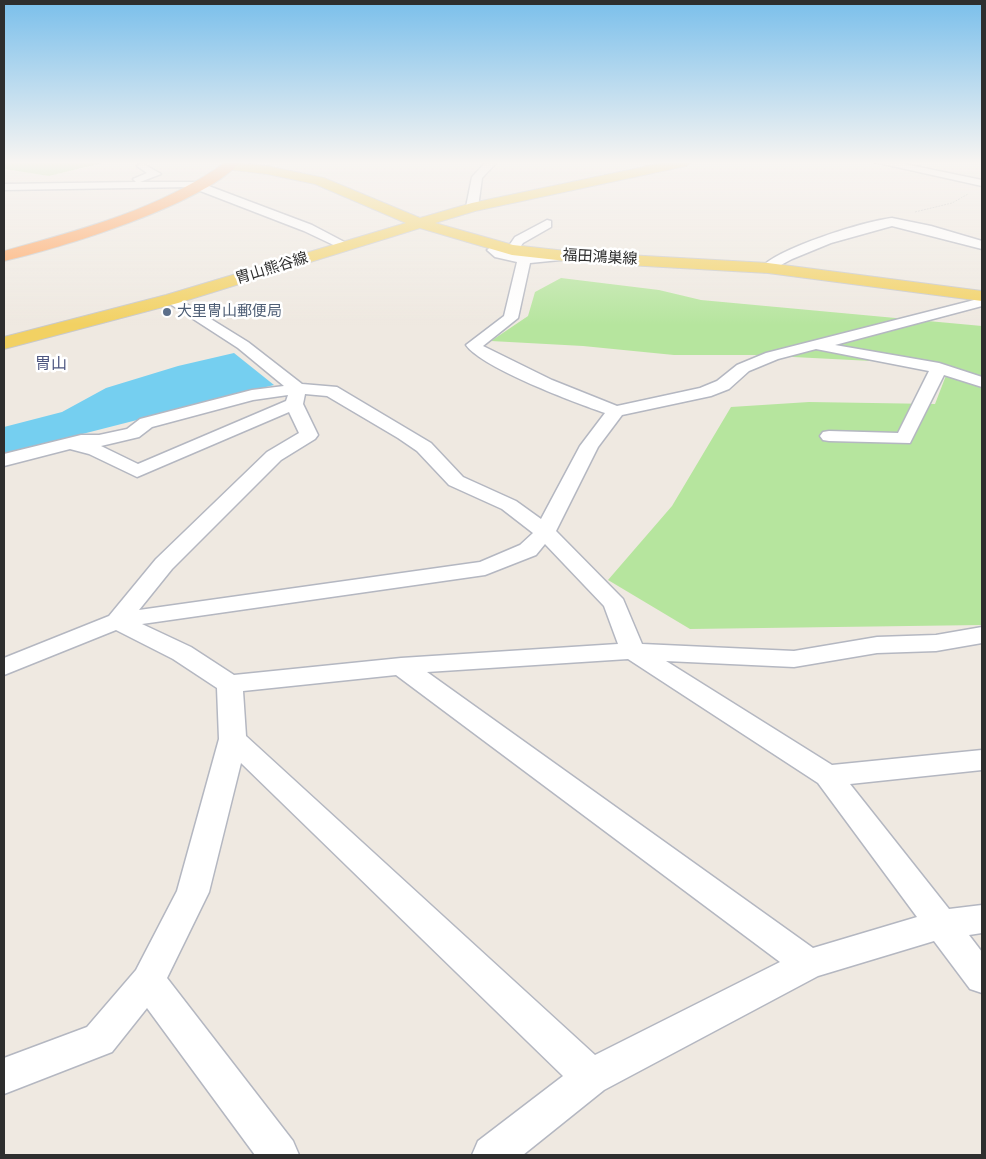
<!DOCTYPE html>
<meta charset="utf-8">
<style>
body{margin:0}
#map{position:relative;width:986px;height:1159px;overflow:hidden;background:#efe9e1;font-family:Poppins,sans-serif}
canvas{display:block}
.frame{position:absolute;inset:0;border:5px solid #2e2e2e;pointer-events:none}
</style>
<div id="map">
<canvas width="986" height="1159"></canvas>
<div class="frame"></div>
</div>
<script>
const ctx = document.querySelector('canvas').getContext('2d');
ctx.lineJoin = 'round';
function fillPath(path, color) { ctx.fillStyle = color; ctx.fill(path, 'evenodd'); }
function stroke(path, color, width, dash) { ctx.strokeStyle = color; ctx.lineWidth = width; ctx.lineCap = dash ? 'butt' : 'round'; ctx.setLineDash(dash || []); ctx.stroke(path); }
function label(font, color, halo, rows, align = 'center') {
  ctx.font = font + ' Poppins,"Noto Sans JP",sans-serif'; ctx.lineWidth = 5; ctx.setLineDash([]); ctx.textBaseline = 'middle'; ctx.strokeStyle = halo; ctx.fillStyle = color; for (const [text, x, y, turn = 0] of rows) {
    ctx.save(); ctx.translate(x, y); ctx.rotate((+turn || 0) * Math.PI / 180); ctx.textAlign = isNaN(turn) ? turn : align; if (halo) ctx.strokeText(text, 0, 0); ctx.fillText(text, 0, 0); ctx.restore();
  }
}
fillPath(new Path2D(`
 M4 162H106L49 176 4 169Z
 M561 278 659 290 701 300 982 326V625L690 629 608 580 672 506 731 407 809 402 935 404 950 365 754 355H674L583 346 491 341 528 316 535 292Z`), '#b6e59e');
fillPath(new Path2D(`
 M234 353 274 385 4 454V427L62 412 106 388 178 366Z`), '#75cff0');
const minor = new Path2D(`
 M486 162H497L482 178 478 207 472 210 468 209 466 207 472 177Z
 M874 162H895L982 180V186Z
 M142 163 161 174 140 182H205L206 185 312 225 352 246 346 250 342 249 304 231 190 187 4 190V184L136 182 133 179 147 173 137 166Z
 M892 218 931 226 982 241V249L892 226 831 243 792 259 768 272 761 268C777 248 866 221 892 218Z
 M547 220 551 221V227L523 243 516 253 512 254 538 256 565 252 571 256 570 259 530 263 518 318 483 346 552 380 617 406 700 388 717 381 737 365 766 353 982 298V306L835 345 939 363 982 377V387L944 375 910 443 829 441 823 440 820 436 823 432 829 431 898 433 929 371 816 349 778 359 749 371 729 389 711 396 622 415 598 447 556 531 623 599 642 644 794 651 877 637 936 635 982 627V643L936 651 877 653 794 667 666 661 832 765 982 750V770L850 784 949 909 982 905V933L969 935 982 952V993L970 989 934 941 818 976 604 1090 523 1155H472L478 1141 563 1076 241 763 209 892 167 978 293 1141 299 1155H255L147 1008 112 1052 4 1094V1058L87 1027 136 970 177 891 219 739 217 688 173 659 116 630 4 675V658L109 616 156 559 267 452 299 433 289 412 137 477 89 454 70 449 4 466V454L81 435H99L127 429 140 419 252 390 284 386 238 348 167 302 165 299 167 296 172 295 248 342 302 384 337 387 431 443 463 477 516 501 541 519 580 446 605 413C576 403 482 368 466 345L504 316 517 262 495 257 487 250 496 243 500 244 501 249 507 252 506 250 515 237ZM305 394 327 396 398 438 417 451 449 485 502 509 533 533 520 545 480 562 139 610 172 569 281 460 315 439 318 435 303 404ZM288 395 286 401 138 464 101 446 139 437 152 427 253 400ZM545 544 604 606 618 644 401 658 234 675 191 647 142 624 485 575 536 555ZM628 659 818 783 917 917 813 948 427 672ZM396 675 780 962 595 1055 246 736 243 691Z`);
const major = new Path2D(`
 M229 162 267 166 324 178 420 218 472 203 667 162H692L686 166 475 211 435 223 513 245 575 252 768 263 982 291V301L768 273 575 262 512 255 420 228 178 303 4 349V337L166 295 406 223 315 184 267 174 225 169 223 166 225 163Z`);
const highway = new Path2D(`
 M226 162H240C205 204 58 249 4 261V251C81 230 160 209 226 162Z`);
stroke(minor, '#b4b7c1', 3);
stroke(major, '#c9c9c9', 2);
stroke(highway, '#c9c9c9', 2);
stroke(new Path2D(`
 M915 212 952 203 968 194`), '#c9c9c9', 1, [2, 1]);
fillPath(minor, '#fff');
fillPath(major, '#f2d163');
fillPath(highway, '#ffa35c');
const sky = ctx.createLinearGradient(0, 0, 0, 325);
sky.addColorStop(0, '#7abfeb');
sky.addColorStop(0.5, '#f8f5f2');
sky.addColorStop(1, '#f8f5f200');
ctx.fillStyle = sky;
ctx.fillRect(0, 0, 986, 325);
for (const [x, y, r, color] of [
 [167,312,5,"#5c6f8a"]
]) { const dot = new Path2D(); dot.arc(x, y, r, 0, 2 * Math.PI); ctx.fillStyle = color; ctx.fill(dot); stroke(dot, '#fff', 2); }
label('15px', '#2e2e2e', '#fff', [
 ["福田鴻巣線",600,258,3],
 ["胄山熊谷線",272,269,-17]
]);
label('15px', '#4e5e75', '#fff', [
 ["大里冑山郵便局",177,312]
], 'left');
label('16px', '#4d5680', '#fff', [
 ["冑山",51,365]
]);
</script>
